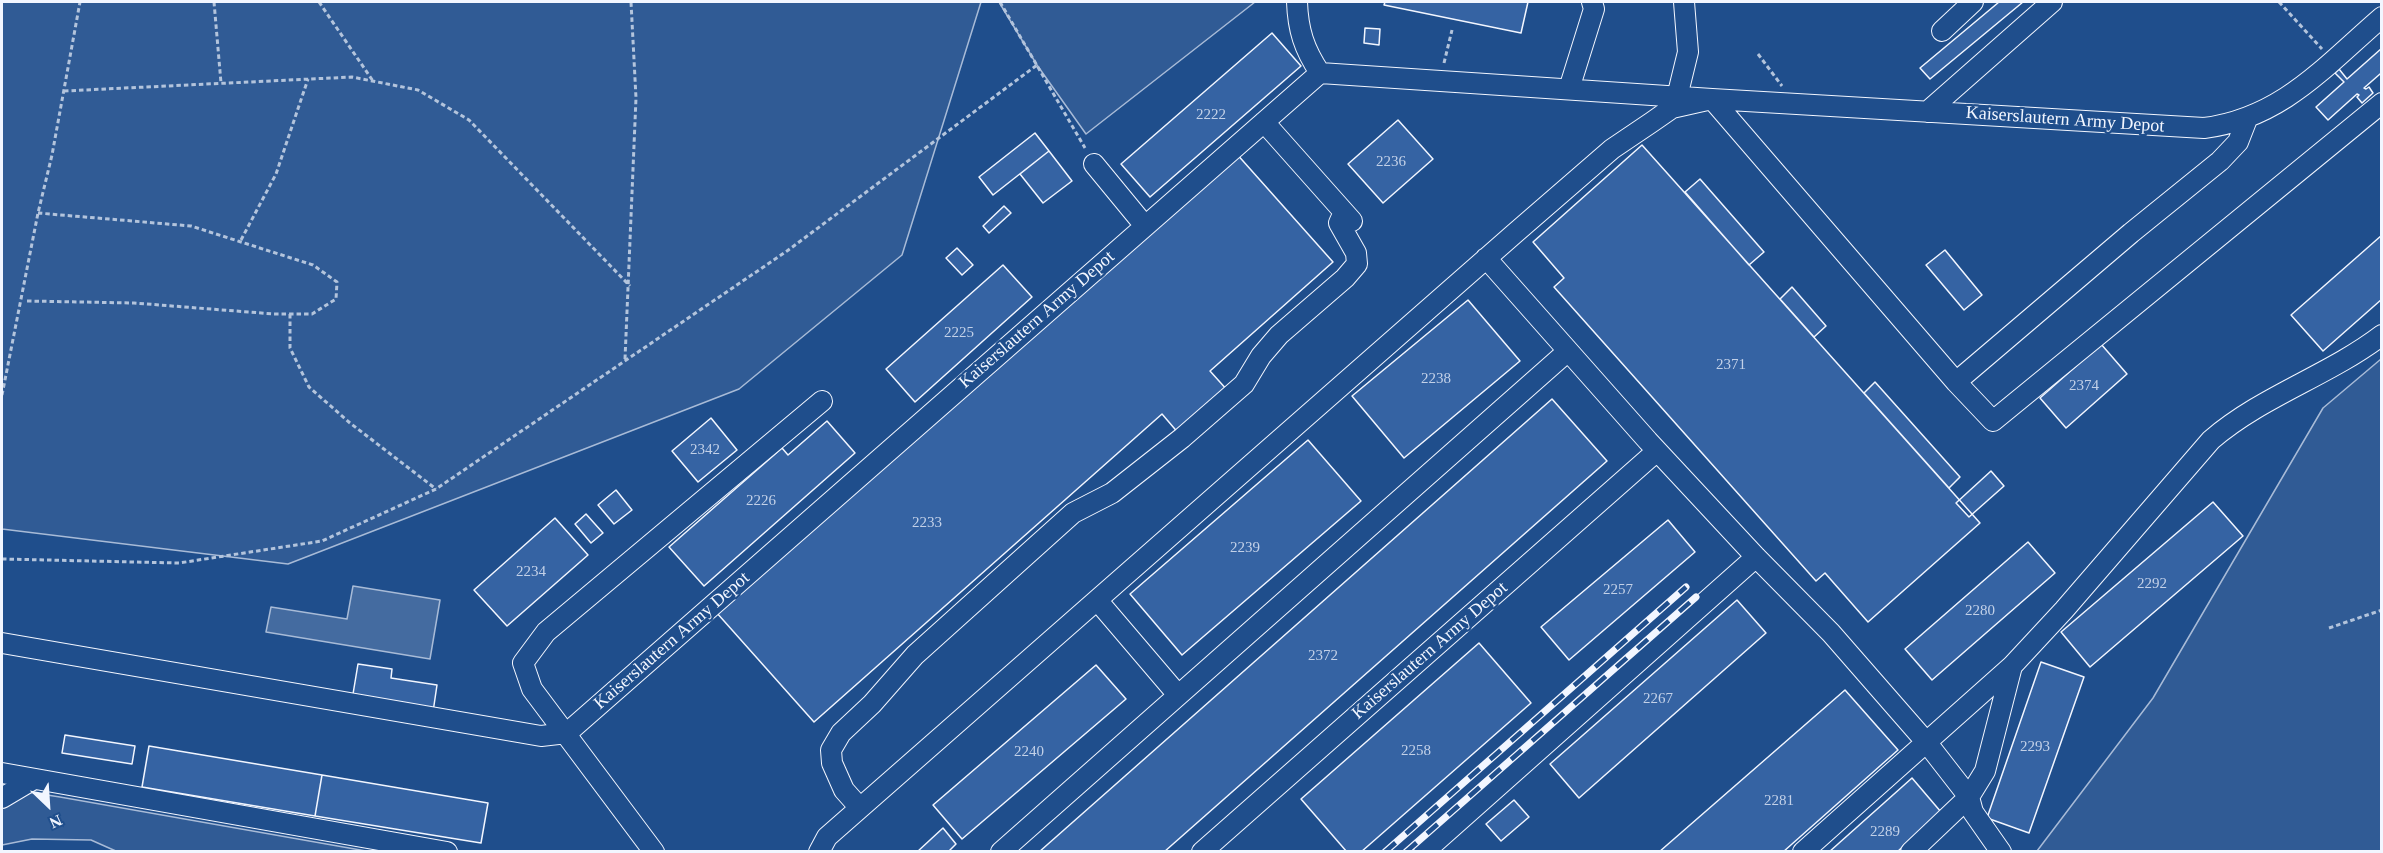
<!DOCTYPE html>
<style>
body{margin:0}
#map{position:relative;width:2383px;height:853px;overflow:hidden;background:#1f4e8c;font-family:Georgia,serif}
canvas{display:block}
.frame{position:absolute;inset:0;border:3px solid #f2f6ff;pointer-events:none}
.north{position:absolute;left:18px;top:775px;width:60px;height:60px;-webkit-text-stroke:4px #1f4e8c;paint-order:stroke;rotate:155deg;font-size:16px;font-weight:700;line-height:24px;text-align:center;color:#f2f6ff}
.north::after{content:'';display:block;margin:auto;width:21px;height:27px;background:#f2f6ff;clip-path:polygon(50% 0,100% 100%,50% 72%,0 100%)}
</style>
<div id="map">
<canvas width="2383" height="853"></canvas>
<div class="frame"></div>
<div class="north">N</div>
</div>
<script>
const ctx = document.querySelector('canvas').getContext('2d');
ctx.lineJoin = 'round';
function fillPath(path, color) { ctx.fillStyle = color; ctx.fill(path, 'evenodd'); }
function stroke(path, color, width, dash) { ctx.strokeStyle = color; ctx.lineWidth = width; ctx.lineCap = dash ? 'butt' : 'round'; ctx.setLineDash(dash || []); ctx.stroke(path); }
function label(font, color, halo, rows, align = 'center') {
  ctx.font = font + ' Georgia,serif'; ctx.lineWidth = 4.5; ctx.setLineDash([]); ctx.textBaseline = 'middle'; ctx.strokeStyle = halo; ctx.fillStyle = color; for (const [text, x, y, turn = 0] of rows) {
    ctx.save(); ctx.translate(x, y); ctx.rotate((+turn || 0) * Math.PI / 180); ctx.textAlign = isNaN(turn) ? turn : align; if (halo) ctx.strokeText(text, 0, 0); ctx.fillText(text, 0, 0); ctx.restore();
  }
}
const built = new Path2D(`
 M2 2H981L902 255 739 389 288 564 2 529Z
 M999 2H1255L1086 134 1037 65Z
 M2381 359V851H2037L2153 698 2323 408Z
 M2 788 60 797 366 851 118 852 91 840 32 839 2 845Z`);
fillPath(built, '#305b95');
stroke(built, '#a8bbd7', 1.5);
const water = new Path2D(`
 M353 586 440 600 430 659 266 632 271 607 347 619Z`);
fillPath(water, '#446ba0');
stroke(water, '#a8bbd7', 1.5);
const building = new Path2D(`
 M1385 2H1528L1521 33 1384 5Z
 M1999 2H2023L1930 79 1920 68Z
 M1365 28 1380 29 1379 45 1364 43Z
 M1272 33 1301 66 1150 197 1121 164Z
 M2382 48V75L2380 74 2364 88 2366 89 2369 87 2373 93 2362 103 2357 97 2359 95 2357 94 2328 120 2316 107 2344 82 2335 73 2339 69 2347 79Z
 M1398 120 1433 159 1383 203 1348 164Z
 M1035 133 1049 151 993 195 979 177Z
 M1642 145 1980 523 1868 622 1825 573 1816 581 1554 287 1564 278 1533 242Z
 M1049 151 1072 181 1043 203 1020 174Z
 M1235 152 1333 262 1210 371 1228 391 1180 435 1162 414 814 722 716 612Z
 M1700 179 1764 252 1749 265 1685 192Z
 M1004 206 1011 213 989 233 983 226Z
 M2382 235V299L2323 351 2291 315Z
 M957 248 973 265 962 275 946 258Z
 M1945 250 1982 295 1964 310 1926 265Z
 M1003 265 1032 297 915 402 886 369Z
 M1792 287 1826 326 1814 337 1780 299Z
 M1468 300 1520 361 1404 458 1352 396Z
 M2101 344 2127 374 2066 428 2040 398Z
 M1875 382 1960 477 1949 488 1864 393Z
 M1552 399 1607 461 1164 852H1039Z
 M711 418 737 450 698 482 672 451Z
 M827 421 855 453 704 586 669 547 782 448 788 455Z
 M1308 440 1361 501 1182 655 1130 594Z
 M1991 471 2004 486 1969 517 1956 503Z
 M616 490 632 510 614 524 598 505Z
 M2213 502 2243 536 2090 667 2061 632Z
 M586 514 603 533 591 543 575 524Z
 M555 518 588 555 507 626 474 590Z
 M1668 520 1695 552 1569 660 1541 627Z
 M2028 542 2055 573 1932 680 1905 649Z
 M1737 600 1766 633 1579 798 1550 764Z
 M1479 643 1531 703 1361 852H1347L1301 799Z
 M2041 662 2084 677 2029 833 1987 818Z
 M358 664 392 669 391 678 437 685 433 712 352 700Z
 M1096 665 1126 699 962 839 933 805Z
 M1845 690 1898 750 1783 852H1659Z
 M65 735 135 746 132 764 62 753Z
 M149 746 322 775 315 816 142 787Z
 M322 775 488 803 481 843 315 816Z
 M1912 778 1941 812 1897 852H1829Z
 M1514 800 1529 817 1501 841 1486 824Z
 M943 828 956 844 948 852H917Z`);
fillPath(building, '#3563a3');
stroke(building, '#f2f6ff', 1.5);
const minor = new Path2D(`
 M1297 2C1298 30 1304 49 1320 73
 M1942 31 1973 2
 M1569 89 1594 9 1592 2
 M1677 97 1688 52 1684 2
 M1927 112 2052 2
 M2247 119 2238 142 2220 161 2131 233 1956 382 1993 421 2382 103
 M1264 122 1352 221
 M1094 164 1145 226
 M1486 258 1648 441 1756 557 1831 633 1927 743 1969 797 1973 812 2001 852
 M1097 600 1178 695
 M2 643 541 736 567 733
 M567 733 1320 73 1712 99 2204 128C2282 118 2325 66 2382 17
 M2 773 447 852
 M2 798 34 779
 M860 808 844 790 832 763 831 750 841 733 872 704 915 655 1073 513 1112 493 1182 438 1244 384 1261 356 1279 335 1345 278 1357 264 1356 253 1339 223 1344 212
 M654 852 532 689 523 663 546 632 822 401
 M819 852 827 837 1514 234 1612 149 1652 122 1672 108 1712 99 1956 382
 M1001 852 1568 351
 M1202 852 1657 451
 M1424 852 1756 557
 M1803 852 2012 666 2064 610 2211 440C2262 396 2328 376 2382 335
 M1911 852 1969 797 1985 771 2012 666`);
stroke(minor, '#f2f6ff', 22);
stroke(new Path2D(`
 M214 2 221 83
 M319 2 373 81
 M1000 2 1085 148
 M2279 2 2322 49
 M1758 54 1782 86
 M1444 63 1452 30
 M64 91 352 77 418 90 469 120 630 286
 M241 240 276 174 308 79
 M27 301 134 303 274 314H312L336 299 337 282 313 265 191 226 38 213
 M290 314V348L309 387 350 423 436 489
 M625 359 636 98 631 2
 M2 395 38 213 52 155 80 2
 M2 559 179 563 322 541 436 489 787 251 1037 65
 M2329 628 2382 610`), '#b3c4dc', 3, [4.5, 3]);
stroke(minor, '#1f4e8c', 20);
const rail = new Path2D(`
 M1385 852 1686 587
 M1406 852 1696 597`);
stroke(rail, '#f2f6ff', 7);
stroke(rail, '#1f4e8c', 4.5, [14]);
label('15px', '#c3d1e8', null, [
 ["2222",1211,115],
 ["2236",1391,162],
 ["2225",959,333],
 ["2371",1731,365],
 ["2238",1436,379],
 ["2374",2084,386],
 ["2342",705,450],
 ["2226",761,501],
 ["2233",927,523],
 ["2239",1245,548],
 ["2234",531,572],
 ["2292",2152,584],
 ["2257",1618,590],
 ["2280",1980,611],
 ["2372",1323,656],
 ["2267",1658,699],
 ["2293",2035,747],
 ["2258",1416,751],
 ["2240",1029,752],
 ["2281",1779,801],
 ["2289",1885,832]
]);
label('18px', '#f2f6ff', '#1f4e8c', [
 ["Kaiserslautern Army Depot",2065,120,4],
 ["Kaiserslautern Army Depot",1037,320,-41],
 ["Kaiserslautern Army Depot",672,641,-41],
 ["Kaiserslautern Army Depot",1430,651,-41]
]);
</script>
